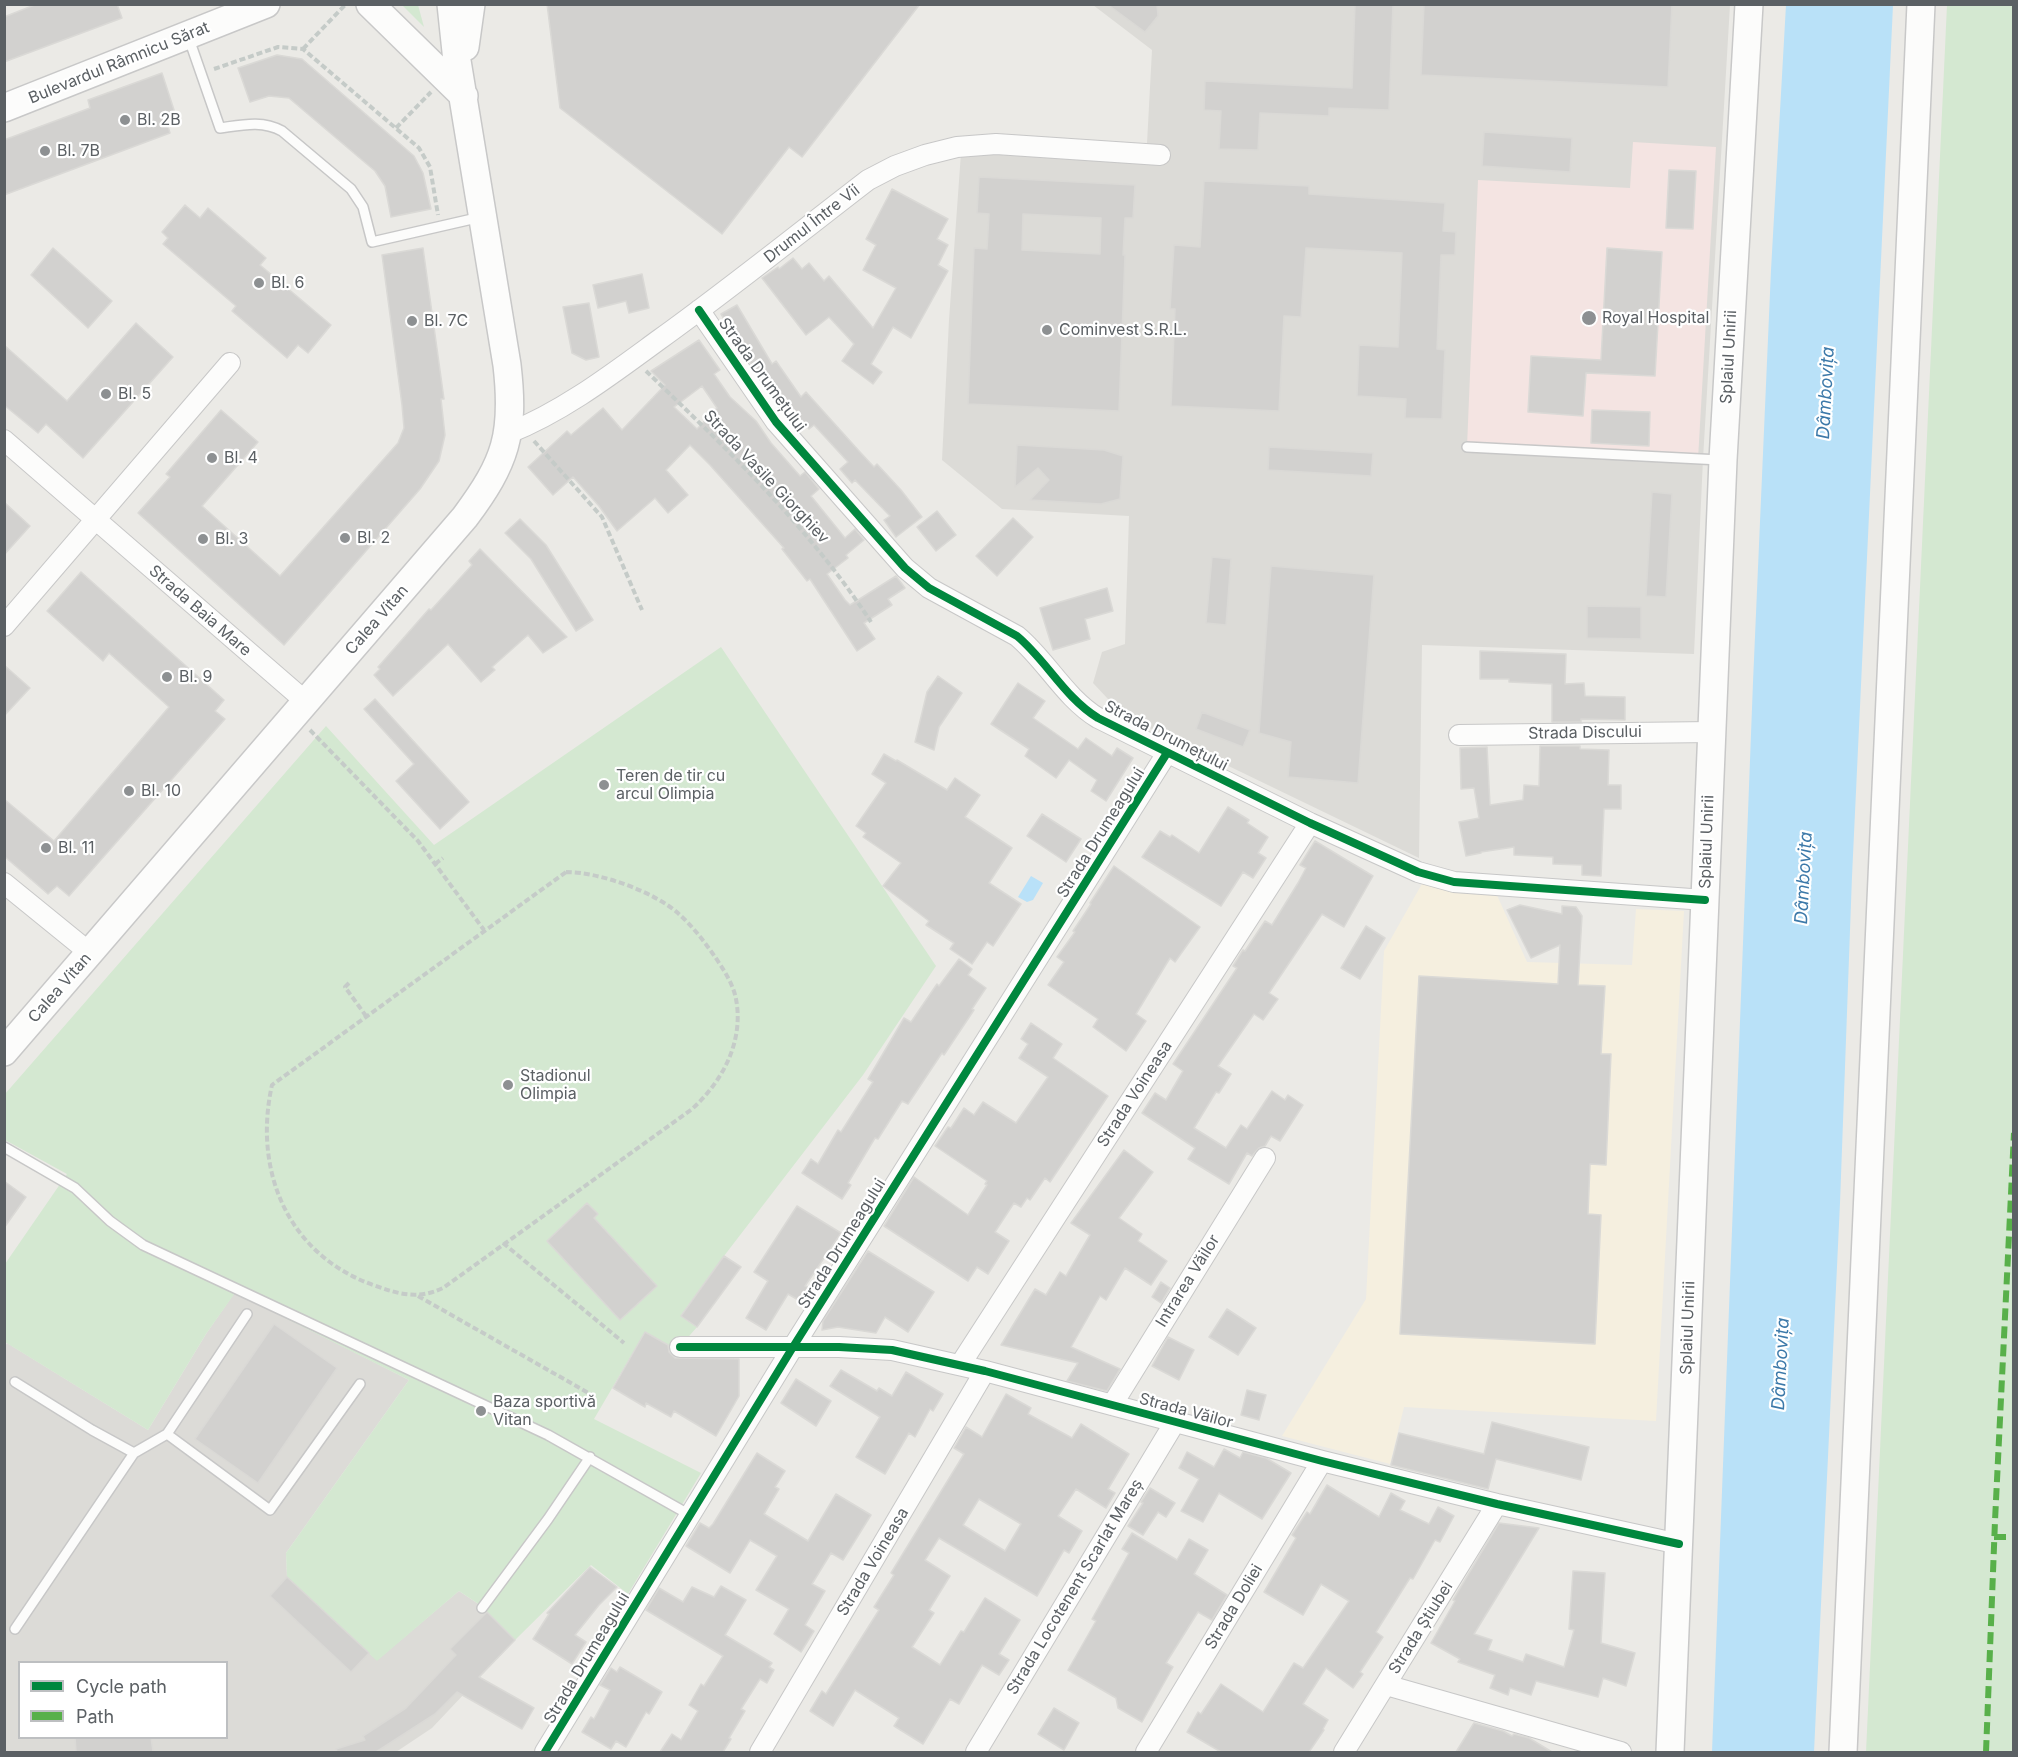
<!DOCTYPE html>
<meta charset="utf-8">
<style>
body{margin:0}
#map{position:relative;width:2018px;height:1757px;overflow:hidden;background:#ebeae6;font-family:Inter,sans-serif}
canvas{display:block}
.frame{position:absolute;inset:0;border:6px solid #5b6064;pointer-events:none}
.legend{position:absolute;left:18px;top:1661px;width:210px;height:78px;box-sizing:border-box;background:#fff;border:2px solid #bdbfc1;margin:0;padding:8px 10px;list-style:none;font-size:18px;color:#5b6064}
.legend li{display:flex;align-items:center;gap:12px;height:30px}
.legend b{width:30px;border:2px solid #bdbfc1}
</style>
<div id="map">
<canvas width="2018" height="1757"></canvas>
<div class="frame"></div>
<ul class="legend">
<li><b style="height:8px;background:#00873e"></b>Cycle path</li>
<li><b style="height:8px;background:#58b04a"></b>Path</li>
</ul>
</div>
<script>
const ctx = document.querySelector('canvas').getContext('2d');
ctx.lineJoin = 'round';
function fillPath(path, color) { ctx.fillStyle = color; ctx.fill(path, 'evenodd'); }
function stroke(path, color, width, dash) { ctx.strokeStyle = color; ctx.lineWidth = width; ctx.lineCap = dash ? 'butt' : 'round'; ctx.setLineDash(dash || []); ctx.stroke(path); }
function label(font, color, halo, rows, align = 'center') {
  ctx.font = font + ' Inter,sans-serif'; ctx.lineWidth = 4.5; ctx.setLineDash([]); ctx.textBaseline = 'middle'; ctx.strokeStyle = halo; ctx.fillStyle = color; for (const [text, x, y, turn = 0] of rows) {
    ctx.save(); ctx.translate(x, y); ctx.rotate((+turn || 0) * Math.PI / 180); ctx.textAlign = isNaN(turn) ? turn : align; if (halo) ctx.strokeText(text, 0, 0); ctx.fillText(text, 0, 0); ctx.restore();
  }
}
fillPath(new Path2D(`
 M1423 882 1496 893 1527 962 1632 965 1636 909 1684 911 1656 1421 1404 1407 1390 1464 1282 1436 1366 1299 1384 951Z`), '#f5efdf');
fillPath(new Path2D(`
 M1093 5H1730L1703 459 1694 654 1422 645 1419 858 1123 715 1093 683 1102 652 1125 644 1129 516 1002 509 942 460 949 320 961 153 1146 162 1152 50Z
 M235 1292 409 1380 286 1553 287 1577 377 1660 459 1591 477 1603 515 1640 432 1728 396 1752H5L4 1348 7 1343 148 1430 206 1334ZM20 1662H226V1738H20Z`), '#dcdbd7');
fillPath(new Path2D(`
 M1633 142 1716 147 1698 459 1467 447 1478 180 1630 188Z`), '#f4e4e2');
fillPath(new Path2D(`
 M402 5H418L424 27Z
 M1947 5H2014V1752H1866Z
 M721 647 936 966 863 1075 724 1256 681 1315 697 1327 677 1350 645 1332 594 1419 701 1473 628 1594 591 1565 515 1640 477 1603 459 1591 377 1661 287 1577 286 1553 409 1380 235 1293 206 1334 148 1430 5 1342V1264L67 1174 5 1140V1094L326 726 434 845Z`), '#d4e8d1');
fillPath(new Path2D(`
 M1786 5H1893L1852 876 1840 1203 1814 1752H1712L1753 682 1771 270Z
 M1031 876 1043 883 1033 900 1027 902 1018 897Z`), '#b9e1f8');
const building = new Path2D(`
 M37 4H117L122 18 4 62V17Z
 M547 4H920L802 157 789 147 722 234 560 108Z
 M1107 4H1157L1158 16 1145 32Z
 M1355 4H1393L1389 110 1329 108V116L1260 113 1258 150 1219 149 1221 111 1204 110 1205 81 1352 88Z
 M1424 4H1672L1668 87 1421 75Z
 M277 55 302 59 414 156 423 173 431 209 391 217 385 186 375 171 289 98 269 96 250 102 238 68Z
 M162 73 175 113 165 116 170 133 4 195V140L90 108 88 100Z
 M1484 132 1572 138 1570 172 1482 166Z
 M1669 170 1696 171 1693 229 1666 228Z
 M979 177 1135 185 1133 218H1125L1123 255H1125L1119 411 968 404 974 248 987 249 989 214 977 213ZM1023 214 1101 218 1100 254 1022 250Z
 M1204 181 1309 186V194L1445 203 1443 231 1456 232 1455 255H1441L1437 349 1445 350 1442 419 1405 418 1406 399 1357 396 1359 345 1398 347 1402 253 1306 248 1301 317 1284 316 1279 411 1171 406 1175 309H1170L1174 245 1200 247Z
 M892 189 948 219 937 239 948 245 938 265 948 271 911 338 893 327 871 364 882 372 873 384 842 361 854 344 829 317 806 335 762 278 778 267 779 269 793 258 802 269 809 263 824 281 829 276 873 328 896 288 863 270 876 245 866 239Z
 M185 205 200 218 208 208 266 258 260 265 331 325 308 353 298 345 287 358 232 311 236 306 163 244 168 238 162 232Z
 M53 248 112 301 88 328 31 275Z
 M423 248 444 399H441L445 435 439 461 420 489 284 645 138 513 170 477 166 474 221 410 258 442 202 506 280 576 398 443 404 428 402 405 382 255Z
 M1607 248 1662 252 1655 376 1586 373 1583 416 1528 412 1531 356 1601 360Z
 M642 274 649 308 629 313 626 301 598 308 593 285Z
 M589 303 599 357 586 360 572 353 563 307Z
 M737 305 772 364 776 361 801 397 806 392 860 452 874 467 877 464 901 490 922 517 896 537 884 520 890 516 855 480 852 483 840 469 848 462 814 425 809 429 802 420 800 422 778 395 775 397 756 368 754 369 749 361 721 314Z
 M136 323 173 357 83 458 46 424 38 433 4 405V345L67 401Z
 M699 340 720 370 714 374 730 397 756 421 771 443 800 476 805 472 819 489 811 496 845 538 855 529 864 540 846 555 848 558 827 574 845 600 850 605 896 576 905 588 888 599 892 605 864 623 875 639 857 651 810 579 807 581 782 549 784 548 710 465 690 445 666 470 688 495 668 513 655 498 617 531 599 506 573 477 553 495 528 467 567 431 571 435 603 408 622 430 665 385 651 371ZM702 386 717 408 697 429 674 407Z
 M1592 410 1650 412 1649 446 1591 443Z
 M1017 445 1104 450 1123 456 1120 499 1101 504 1030 500 1049 480 1038 468 1015 487Z
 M1269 447 1373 453 1371 476 1268 470Z
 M1652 492 1672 494 1666 597 1646 596Z
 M4 502 30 526 4 555Z
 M937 511 956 535 936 551 917 527Z
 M1013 518 1033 537 997 576 976 556Z
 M520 519 546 545 593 620 576 631 531 559 505 533Z
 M480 549 567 637 543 653 528 635 492 667 495 670 481 682 448 644 393 696 374 675 380 669 378 667 429 609 431 610 472 565 469 561Z
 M1212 557 1231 559 1226 625 1206 623Z
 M1271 566 1374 575 1358 783 1288 777 1291 742 1259 733Z
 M81 572 224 700 215 711 225 719 69 896 57 886 48 894 4 856V799L54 841 169 707 109 653 103 661 47 611Z
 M1107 588 1113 611 1085 619 1090 639 1053 650 1040 608Z
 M1587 606 1641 607V639L1587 638Z
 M1480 651 1566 654 1565 684 1584 683 1585 696 1625 697V720L1581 719V722H1552V684L1509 682V679H1480Z
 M4 665 30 688 4 716Z
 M938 676 962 693 939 727 934 750 915 742 927 692Z
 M1018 683 1045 701 1033 718 1078 749 1086 738 1112 756 1117 748 1133 758 1106 801 1091 791 1097 780 1069 760 1056 778 1025 756 1029 749 991 724Z
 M375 699 469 802 440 829 396 781 414 764 364 709Z
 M1202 712 1250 730 1243 747 1196 729Z
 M1540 746H1580V749L1609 750 1608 785H1621V809H1604L1601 876 1582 875V865L1553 864V857L1514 855V847L1481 852V853L1466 856 1459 822 1479 818 1474 788 1461 789 1460 748 1487 747 1490 805 1523 800 1524 785 1539 786Z
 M884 754 896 761 897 760 947 790 955 778 980 795 965 817 1012 848 989 883 1021 904 993 946 987 942 972 964 950 949 954 943 926 925 929 921 883 886 901 863 863 837 866 833 856 826 886 783 872 774Z
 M1228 807 1249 820 1247 823 1268 837 1258 853 1266 858 1253 878 1243 872 1221 906 1142 857 1160 831 1170 837 1172 835 1199 853Z
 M1042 814 1081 839 1066 862 1027 836Z
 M1315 841 1373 876 1344 927 1322 914 1269 993 1278 999 1263 1020 1254 1014 1218 1066 1231 1074 1219 1093 1216 1092 1194 1128 1226 1148 1241 1125 1247 1129 1272 1091 1285 1100 1288 1095 1303 1105 1280 1141 1271 1136 1265 1146 1259 1148 1252 1156 1247 1153 1229 1184 1188 1159 1195 1148 1142 1113 1155 1093 1166 1100 1183 1071 1173 1064 1237 968 1233 966 1243 950 1245 951 1265 921 1272 925 1298 883 1306 868 1300 865Z
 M1114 866 1200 927 1175 962 1170 958 1136 1014 1146 1021 1126 1051 1093 1027 1098 1019 1048 985 1064 962 1057 957 1075 932 1073 931 1091 904 1090 903Z
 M1520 905 1562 914V906L1576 907 1582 916 1578 985 1605 986 1601 1054H1611L1606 1165 1590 1164 1588 1214 1601 1215 1595 1344 1400 1334 1419 976 1558 984 1560 945 1531 958 1507 910Z
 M1366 926 1385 938 1360 979 1341 968Z
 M959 959 972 969 968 975 986 988 972 1009 974 1010 944 1055 942 1053 908 1104 902 1101 878 1139 875 1138 848 1183 851 1185 842 1199 802 1173 811 1159 818 1164 838 1130 841 1132 873 1082 868 1079 904 1018 911 1022 937 984 939 986Z
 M1031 1023 1062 1044 1053 1058 1108 1096 1050 1182 1045 1178 1030 1200 1027 1198 1021 1207 1014 1203 995 1232 1009 1241 988 1274 977 1267 968 1281 884 1226 914 1177 968 1215 987 1185 985 1184 987 1181 935 1146 948 1127 951 1128 964 1108 974 1115 983 1102 1016 1123 1048 1077 1019 1058 1028 1044 1021 1039Z
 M1124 1150 1153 1172 1119 1218 1142 1234 1138 1241 1167 1261 1151 1285 1125 1268 1106 1300 1100 1296 1071 1347 1120 1369 1107 1391 1067 1381 1078 1363 1001 1345 1035 1289 1046 1295 1060 1272 1066 1276 1090 1235 1071 1223Z
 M4 1181 26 1197 4 1228Z
 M587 1203 598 1214 594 1218 657 1286 620 1320 547 1241Z
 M797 1206 841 1233 805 1286 808 1287 800 1301 788 1294 766 1330 746 1318 768 1281 754 1272Z
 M868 1251 934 1292 908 1332 885 1317 876 1333 838 1327 822 1330 823 1321Z
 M724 1256 741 1267 697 1327 681 1316Z
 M1161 1282 1170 1288 1161 1303 1152 1297Z
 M1227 1309 1256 1328 1238 1355 1209 1337Z
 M274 1324 337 1368 258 1483 195 1439Z
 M645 1332 668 1345 669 1352 675 1358 739 1359V1396L716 1436 674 1411 671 1417 646 1403 645 1407 613 1388Z
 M1168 1337 1194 1350 1179 1380 1152 1366Z
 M841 1370 877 1391 879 1388 892 1396 906 1372 943 1394 933 1411 930 1409 915 1437 909 1433 885 1474 856 1457 880 1417 830 1386Z
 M796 1379 831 1401 816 1426 781 1403Z
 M1247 1390 1266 1395 1259 1420 1241 1415Z
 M1006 1394 1031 1408 1028 1414 1072 1438 1081 1424 1129 1454 1108 1489 1115 1493 1106 1508 1076 1489 1058 1516 1082 1531 1069 1553 1064 1550 1037 1596 939 1538 925 1560 950 1576 929 1610 934 1613 912 1647 940 1665 961 1631 964 1632 985 1598 1020 1620 999 1654 1009 1660 999 1675 982 1665 959 1704 950 1699 923 1744 894 1726 899 1718 855 1690 833 1726 810 1711 822 1691 826 1694 879 1610 874 1607 894 1575 891 1573 964 1454 954 1448 966 1427 982 1437ZM979 1499 1021 1524 1005 1551 963 1525Z
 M1492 1422 1589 1447 1581 1480 1496 1459 1488 1489 1391 1465 1399 1433 1484 1454Z
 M1224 1449 1240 1458 1243 1452 1266 1458 1291 1473 1262 1519 1219 1493 1203 1522 1181 1511 1199 1479 1179 1468 1187 1452 1214 1467Z
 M757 1453 785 1471 775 1487 779 1489 764 1514 808 1541 836 1494 871 1515 843 1560 831 1553 812 1584 825 1591 805 1625 814 1631 801 1652 774 1634 789 1609 756 1590 777 1556 750 1540 730 1573 686 1546 700 1523 709 1528 713 1524Z
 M1327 1485 1379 1517 1391 1493 1405 1501 1400 1510 1429 1524 1438 1507 1454 1516 1440 1542 1435 1540 1413 1579 1410 1578 1376 1632 1383 1637 1360 1672 1363 1674 1353 1688 1326 1668 1303 1704 1328 1720 1323 1729 1324 1730 1309 1752H1221L1187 1732 1198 1712 1201 1714 1221 1684 1263 1712 1294 1663 1303 1668 1349 1601 1321 1584 1303 1615 1264 1592 1296 1538 1292 1535 1307 1512 1310 1514Z
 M1150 1488 1175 1503 1166 1517 1158 1512 1143 1535 1128 1526 1143 1503 1141 1502Z
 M1499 1523 1539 1528 1474 1634 1492 1640 1488 1650 1523 1662 1526 1654 1564 1667 1574 1630 1569 1629 1573 1571 1605 1573 1601 1643 1635 1653 1626 1686 1603 1678 1598 1697 1536 1681 1531 1695 1510 1688 1508 1695 1490 1688 1495 1675 1458 1662 1460 1659 1431 1643 1455 1601 1453 1600Z
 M1132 1533 1177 1560 1189 1539 1208 1550 1194 1574 1227 1595 1212 1620 1198 1612 1166 1663 1173 1667 1142 1722 1118 1708 1116 1698 1068 1670 1096 1621 1092 1619 1129 1553 1122 1549Z
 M590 1567 617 1587 599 1605 575 1635 586 1642 572 1664 533 1639 549 1614 547 1613Z
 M287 1577 369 1653 351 1672 270 1596Z
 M721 1586 746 1600 725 1635 772 1663 769 1667 774 1670 767 1683 760 1679 741 1709 745 1711 729 1738 731 1739 723 1752H660L672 1734 681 1740 698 1711 689 1705 701 1684 704 1686 723 1656 646 1610 659 1588 683 1602 692 1587 714 1597Z
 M487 1612 515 1640 479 1677 534 1708 522 1729 457 1692 435 1714 376 1752H337L336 1749 365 1740 363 1736 406 1708 456 1655 450 1649Z
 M620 1667 662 1692 649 1714 646 1712 626 1747 616 1741 611 1749 582 1732 591 1717 594 1719 610 1690 600 1685 611 1668 617 1672Z
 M1054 1708 1079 1723 1064 1750 1038 1734Z
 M1474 1723 1503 1731 1512 1736 1514 1734 1529 1738 1552 1752H1456Z
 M75 1737H151L153 1752H76Z`);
fillPath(building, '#d2d1cf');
stroke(building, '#dad9d6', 1.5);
const lane = new Path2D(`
 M188 36 220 128C242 125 262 120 282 131L351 189 363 207 372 242 481 217
 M1467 447 1720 460
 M4 1147 75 1188 110 1221 143 1245 548 1435 690 1515
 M15 1382 92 1430 134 1453
 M167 1434 270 1510 360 1384
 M482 1608 548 1519 590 1457
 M15 1629 134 1453 167 1434 247 1314`);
const street = new Path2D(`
 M699 310 776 422 905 568 929 588 1017 636C1046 660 1065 698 1098 718L1310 823 1418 872 1454 882 1705 900
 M509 433C564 411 612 374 660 339 731 288 799 233 868 180L895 166 925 155 957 147 996 144 1160 155
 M4 440 305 701
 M4 626 230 363
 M1459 735 1712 732
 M4 883 90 953
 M680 1347H839L892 1350 985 1371 1322 1461 1497 1504 1679 1544
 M960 1365 1310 823
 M1112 1405 1265 1158
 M1386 1685 1621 1752
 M545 1752 793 1347 1167 753
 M760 1752 985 1371
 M976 1752 1175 1422
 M1146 1752 1322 1461
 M1344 1752 1497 1504`);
const secondary = new Path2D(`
 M370 4 464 96
 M465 47 471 4
 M4 108 266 4
 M4 1052 465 517C506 462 515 434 507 365L457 61 451 4
 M1670 1752 1723 460 1749 4
 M1843 1752 1921 4`);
stroke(lane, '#c7c7c7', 12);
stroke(street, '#c7c7c7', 22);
stroke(secondary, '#c8c8c8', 30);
stroke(new Path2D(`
 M303 49 346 4
 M214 69 278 47 303 49 419 148 430 167 438 215
 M396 128 431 92
 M646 371C727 449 809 527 871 622
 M534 441 602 517 642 610
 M310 730 418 841 484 930
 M435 864 443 858
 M566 872C599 872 656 892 680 915 693 927 703 940 713 954 722 967 733 983 736 999 744 1041 723 1081 692 1109L443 1288C418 1300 398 1294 373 1285 287 1254 253 1170 272 1085Z
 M349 983 345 987 366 1016
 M503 1243 624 1343
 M418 1296 592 1395`), '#c5cbc8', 4, [6, 3]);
stroke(lane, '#fcfcfb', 9);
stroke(street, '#fcfcfb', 20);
stroke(secondary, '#fcfcfb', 27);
stroke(new Path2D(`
 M1994 1537H2014
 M1986 1752 1995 1521 2014 1133`), '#58b04a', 6, [12, 6]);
stroke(new Path2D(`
 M699 310 776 422 905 568 929 588 1017 636C1046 660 1065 698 1098 718L1310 823 1418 872 1454 882 1705 900
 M680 1347H839L892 1350 985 1371 1322 1461 1497 1504 1679 1544
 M545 1752 793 1347 1167 753`), '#00873e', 8);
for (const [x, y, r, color] of [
 [125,120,6,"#8d9092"],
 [45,151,6,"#8d9092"],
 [259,283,6,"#8d9092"],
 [1589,318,8,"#8d9092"],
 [412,321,6,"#8d9092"],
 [1047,330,6,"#8d9092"],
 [106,394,6,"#8d9092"],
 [212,458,6,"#8d9092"],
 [345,538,6,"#8d9092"],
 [203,539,6,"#8d9092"],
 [167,677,6,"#8d9092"],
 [604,785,6,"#8d9092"],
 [129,791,6,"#8d9092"],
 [46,848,6,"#8d9092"],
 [508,1085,6,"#8d9092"],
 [481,1411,6,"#8d9092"]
]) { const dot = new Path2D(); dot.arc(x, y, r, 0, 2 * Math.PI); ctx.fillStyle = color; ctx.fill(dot); stroke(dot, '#fff', 2); }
label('16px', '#5b6064', '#fff', [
 ["Bulevardul Râmnicu Sărat",119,63,-22],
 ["Drumul Între Vii",812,224,-38],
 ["Splaiul Unirii",1729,357,-87],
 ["Strada Drumețului",762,375,54],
 ["Strada Vasile Giorghiev",766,477,47],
 ["Strada Baia Mare",200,611,41],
 ["Calea Vitan",377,620,-49],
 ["Strada Discului",1585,733,-1],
 ["Strada Drumețului",1166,736,27],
 ["Strada Drumeagului",1101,833,-58],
 ["Splaiul Unirii",1707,842,-88],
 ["Calea Vitan",60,988,-49],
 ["Strada Voineasa",1135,1094,-57],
 ["Strada Drumeagului",842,1244,-58],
 ["Intrarea Văilor",1188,1281,-58],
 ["Splaiul Unirii",1688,1328,-88],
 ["Strada Văilor",1186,1411,15],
 ["Strada Voineasa",873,1562,-59],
 ["Strada Locotenent Scarlat Mareș",1075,1587,-59],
 ["Strada Doliei",1234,1607,-59],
 ["Strada Știubei",1421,1628,-58],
 ["Strada Drumeagului",587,1658,-59]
]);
label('16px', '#5b6064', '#fff', [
 ["Bl. 2B",137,120],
 ["Bl. 7B",57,151],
 ["Bl. 6",271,283],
 ["Royal Hospital",1602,318],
 ["Bl. 7C",424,321],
 ["Cominvest S.R.L.",1059,330],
 ["Bl. 5",118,394],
 ["Bl. 4",224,458],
 ["Bl. 2",357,538],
 ["Bl. 3",215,539],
 ["Bl. 9",179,677],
 ["Teren de tir cu",616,776],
 ["arcul Olimpia",616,794],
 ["Bl. 10",141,791],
 ["Bl. 11",58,848],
 ["Stadionul",520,1076],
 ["Olimpia",520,1094],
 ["Baza sportivă",493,1402],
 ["Vitan",493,1420]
], 'left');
label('italic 18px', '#3c79a9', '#fff', [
 ["Dâmbovița",1826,393,-87],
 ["Dâmbovița",1804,878,-87],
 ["Dâmbovița",1781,1364,-87]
]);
</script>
